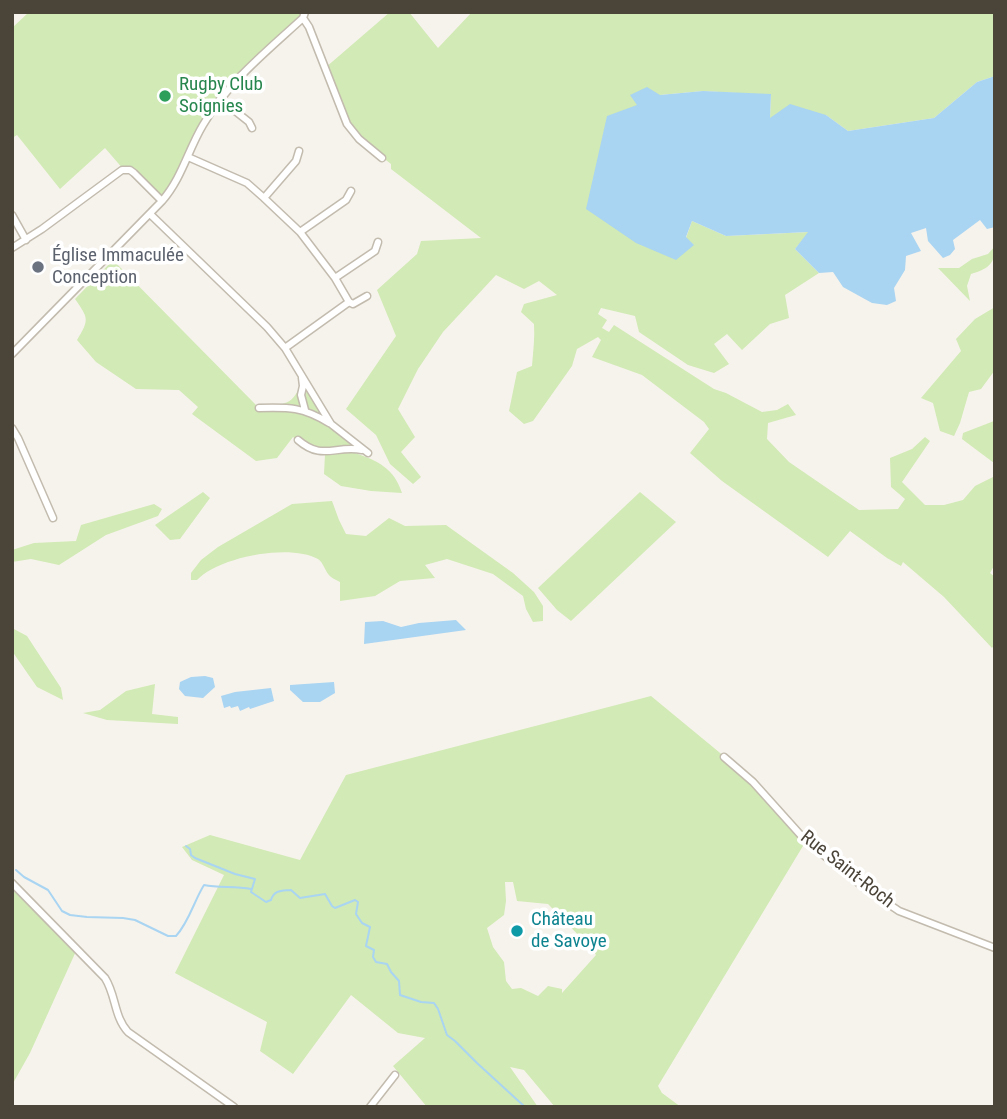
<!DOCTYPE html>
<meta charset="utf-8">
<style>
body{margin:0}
#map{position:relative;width:1007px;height:1119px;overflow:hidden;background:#f6f3ec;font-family:"Roboto Condensed",sans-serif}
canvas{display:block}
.frame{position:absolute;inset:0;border:14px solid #4b4439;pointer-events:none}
</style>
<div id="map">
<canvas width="1007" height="1119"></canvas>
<div class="frame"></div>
</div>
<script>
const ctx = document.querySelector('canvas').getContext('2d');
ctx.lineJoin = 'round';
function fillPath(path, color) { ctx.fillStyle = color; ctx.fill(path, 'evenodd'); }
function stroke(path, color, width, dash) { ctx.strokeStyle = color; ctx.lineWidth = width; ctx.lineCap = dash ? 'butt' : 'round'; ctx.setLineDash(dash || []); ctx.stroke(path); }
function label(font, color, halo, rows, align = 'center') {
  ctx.font = font + ' "Roboto Condensed",sans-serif'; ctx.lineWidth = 7; ctx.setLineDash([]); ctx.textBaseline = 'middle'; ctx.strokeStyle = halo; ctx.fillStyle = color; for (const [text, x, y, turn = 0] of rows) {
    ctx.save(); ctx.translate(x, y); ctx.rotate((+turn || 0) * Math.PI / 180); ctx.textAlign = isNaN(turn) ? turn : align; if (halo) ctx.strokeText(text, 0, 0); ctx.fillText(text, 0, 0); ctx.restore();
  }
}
fillPath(new Path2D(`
 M29 12H305L220 99 162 201 134 173 124 170 105 148 60 189 17 135 12 138V28Z
 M390 12H409L438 48 472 12H995V76L977 82 934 118 848 131 826 115 770 118 771 95 703 91 660 95 638 105 686 238 692 221 726 236 809 232 795 249 819 273 785 295 789 318 770 324 742 350 727 334 714 344 729 364 714 373 688 365 639 332 635 316 601 308 598 314 607 320 602 328 609 332 614 325 714 389 726 393 762 412 777 410 788 404 796 415 768 423 767 439 789 462 859 510 898 509 905 499 891 487 890 458 912 449 925 437 930 441 902 482 925 505H944L963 500 975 486 995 476V564L990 573 995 577V644L992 648 944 597 903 562 901 566 887 558 850 531 828 557 722 481 690 453 709 429 704 422 642 375 592 357 601 340 598 337 577 349 572 366 533 421 524 424 509 411 517 372 532 366C533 352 535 338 534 324L521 312 524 304 557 295 539 281 524 289 496 275 443 332 418 369 398 409 415 437 401 452 421 477 413 484 390 464 376 435 346 409 396 336 377 290 417 254 421 241 481 238 391 169V164L359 139 352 131 325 68Z
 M995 246C995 265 987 269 971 274L967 286 970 301 938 268H959L972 259 988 254Z
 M113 260 256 405C287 404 292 408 304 377L334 423 364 449 355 453C378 461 394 468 402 493L371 491 341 486 324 474 325 454 306 447 293 437 277 458 256 461 192 414 198 407 179 390 136 389 96 362 77 340C90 319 88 318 75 299Z
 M995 307V370L981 389 969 392 960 423 954 436 940 431 933 403 921 398 961 351 956 339 975 319Z
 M995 419V466L994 463 962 439 963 433 994 421Z
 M203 492 210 498 180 539 170 540 155 525Z
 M640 492 676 522 571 621 557 610 538 588Z
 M332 501 339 520 346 534 366 536 389 518 405 526 446 525 513 573 534 592 543 606V621L533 622 526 609 523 596 493 574 447 559 425 565 435 578 400 581 375 596 340 601V582C337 580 333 579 331 577 325 572 324 563 318 559 290 543 218 557 197 580H191V573L201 560 218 547 292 504Z
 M154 504 162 509 158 516 106 535 59 565 31 559 12 562V550L34 543 76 541 81 525Z
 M12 628 27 636 61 688 63 700 37 687 12 651Z
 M155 684 152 714 178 717V724L107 720 83 713 100 710 126 691Z
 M651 696 748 776 806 841 658 1086 662 1093 681 1107H555L524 1070 510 1067 538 1107H427L393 1066 425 1038 398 1033 351 995 293 1074 260 1051 267 1022 175 973 224 875 192 860 182 847 210 835 300 860 346 775ZM505 882H513L517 901 548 904 592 949 596 955 562 993V989L548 986 538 996 521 988 512 989 506 981 504 962 493 947 487 928 504 915 506 901Z
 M12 883 77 949 30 1053 12 1085Z`), '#d2eab5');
fillPath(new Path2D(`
 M995 76V227L987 229 980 220 953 240 955 249 950 255 943 258 928 241 926 228 911 233 921 251 906 256 905 270 894 288 896 301 887 305 872 303 843 287 833 272 819 273 795 249 808 232 726 236 692 221 686 237 694 245 676 260 636 243 586 209 607 116 637 105 630 95 647 87 660 95 703 91 771 94 770 118 790 104 826 115 848 131 934 118 977 82Z
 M456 620 466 630 364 644 365 622 383 621 401 627 419 623Z
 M205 676 213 678 215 687 203 698 185 696 179 689 180 682 191 677Z
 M334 682 335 693 320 702H303L290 690V685Z
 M271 688 274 701 250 709 249 707 240 711 238 706 231 708 230 706 224 708 221 696 235 692Z`), '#a9d4f2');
stroke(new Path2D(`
 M186 846 190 849 191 855 195 858 235 874 255 879 251 892 266 902 271 900C274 890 281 891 291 890L300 898 325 894 332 906 335 908 355 900 358 902 356 914 362 923 370 927 366 946 374 950 373 957 376 962 387 964 391 972 399 981 400 995 421 1002 434 1003 438 1009 447 1035 455 1041 477 1063 525 1107
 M16 870 24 877 48 890 62 911 70 915 87 917 123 918 135 920 168 936H176C189 922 194 901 204 885 219 888 235 886 251 889`), '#a9d4f2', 2);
const minor = new Path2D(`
 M303 18 309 27 347 124 359 139 382 158
 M220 99 249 122 252 128
 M188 157 247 183 264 198 300 232 335 278 349 302 285 348
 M264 198 296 161 299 151
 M150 214 267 327 285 348 331 424 368 453
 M12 215 26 240
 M300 232 346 200 351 191
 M12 248 42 229 122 170H130L134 173 162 201
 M335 278 375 251 378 242
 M349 302 353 304 367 296
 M12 354 162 201C182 178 188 150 203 125 228 82 267 51 303 18L305 12
 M302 378 303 386 301 395 305 410
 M259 408C289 407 303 407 329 423
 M12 428 18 438 53 518
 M298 440C322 461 335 445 362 450
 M724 757 753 782 806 841 862 886 899 911 995 948
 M12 883 105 978C116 995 114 1017 128 1032L234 1107
 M370 1107 395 1075`);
stroke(minor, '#c2bbae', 9);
stroke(minor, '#fff', 6);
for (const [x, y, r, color] of [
 [165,96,7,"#2e9e5b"],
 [38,267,7,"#6b7280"],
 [517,931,7,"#0f9aa8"]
]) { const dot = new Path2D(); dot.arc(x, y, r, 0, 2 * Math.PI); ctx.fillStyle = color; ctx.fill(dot); stroke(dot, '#fff', 2.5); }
label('19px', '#27864d', '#fff', [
 ["Rugby Club",179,85],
 ["Soignies",179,107]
], 'left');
label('19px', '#5b616d', '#fff', [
 ["Église Immaculée",52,256],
 ["Conception",52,278]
], 'left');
label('19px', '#4b4439', '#fff', [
 ["Rue Saint-Roch",847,870,38]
]);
label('19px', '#0d838f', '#fff', [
 ["Château",531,920],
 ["de Savoye",531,942]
], 'left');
</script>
